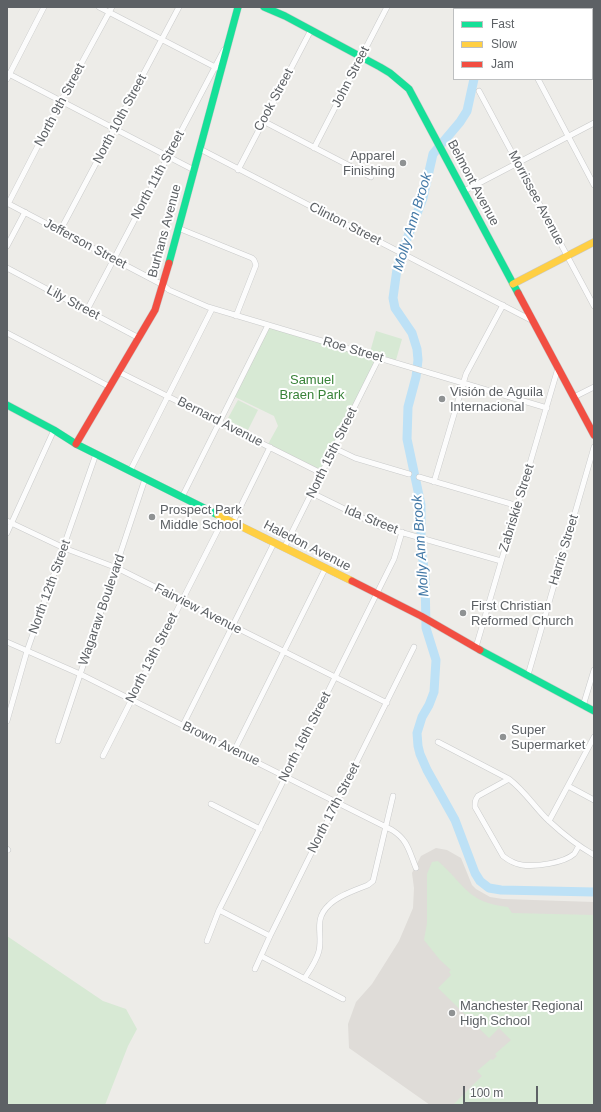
<!DOCTYPE html>
<meta charset="utf-8">
<style>
body{margin:0}
#map{position:relative;width:601px;height:1112px;overflow:hidden;background:#edece8;font-family:Helvetica,sans-serif}
canvas{display:block}
.frame{position:absolute;inset:0;border:8px solid #5d6165;pointer-events:none}
.legend{position:absolute;left:453px;top:8px;width:140px;height:72px;box-sizing:border-box;background:#fff;border:1px solid #bec0c1;margin:0;padding:5px 7px;list-style:none;font-size:12px;color:#5d6165}
.legend li{display:flex;align-items:center;gap:8px;height:20px}
.legend b{width:20px;border:1px solid #bec0c1}
.scale{position:absolute;left:463px;top:1086px;width:75px;height:18px;box-sizing:border-box;border:2px solid #5d6165;border-top:0;padding-left:5px;font-size:12px;line-height:14px;white-space:nowrap;color:#5d6165;-webkit-text-stroke:3px #fff;paint-order:stroke}
</style>
<div id="map">
<canvas width="601" height="1112"></canvas>
<div class="frame"></div>
<ul class="legend">
<li><b style="height:5px;background:#16e098"></b>Fast</li>
<li><b style="height:5px;background:#ffcf43"></b>Slow</li>
<li><b style="height:5px;background:#f24e42"></b>Jam</li>
</ul>
<div class="scale">100 m</div>
</div>
<script>
const ctx = document.querySelector('canvas').getContext('2d');
ctx.lineJoin = 'round';
function fillPath(path, color) { ctx.fillStyle = color; ctx.fill(path, 'evenodd'); }
function stroke(path, color, width, dash) { ctx.strokeStyle = color; ctx.lineWidth = width; ctx.lineCap = dash ? 'butt' : 'round'; ctx.setLineDash(dash || []); ctx.stroke(path); }
function label(font, color, halo, rows, align = 'center') {
  ctx.font = font + ' Helvetica,sans-serif'; ctx.lineWidth = 4; ctx.setLineDash([]); ctx.textBaseline = 'middle'; ctx.strokeStyle = halo; ctx.fillStyle = color; for (const [text, x, y, turn = 0] of rows) {
    ctx.save(); ctx.translate(x, y); ctx.rotate((+turn || 0) * Math.PI / 180); ctx.textAlign = isNaN(turn) ? turn : align; if (halo) ctx.strokeText(text, 0, 0); ctx.fillText(text, 0, 0); ctx.restore();
  }
}
fillPath(new Path2D(`
 M436 848 447 850 461 858 472 885 476 889 490 897 503 899 594 902V1033L533 1105H430L349 1048 348 1024 356 1002 372 984 399 941 413 908 414 888 412 873 421 856Z`), '#dfdcd8');
fillPath(new Path2D(`
 M266 325 379 358 321 474 267 446 278 426 274 416 231 395Z
 M376 331 402 339 396 360 370 352Z
 M238 400 258 410 248 430 227 420Z
 M438 861C465 885 468 903 508 907L512 913 594 915V1105H453L482 1076 477 1071 491 1059 493 1060 497 1056 495 1054 511 1040 499 1028 489 1038 438 988 451 975 449 972 451 970 440 960 424 940 427 923V874L432 862Z
 M7 936 103 1001 126 1009 137 1029 128 1046 105 1105H7Z`), '#d7e9d4');
stroke(new Path2D(`
 M486 9V7
 M474 79 467 111 460 122 433 154 423 198 405 244 397 269 393 298 395 308 412 333 417 349 418 360 416 377 408 407 407 439 421 505V546L425 577 426 628 436 660 434 692 429 705 422 717 417 733 418 746 420 754 427 770 455 820 475 873 480 881 489 888 501 890 594 892`), '#bde1f6', 9);
const street = new Path2D(`
 M99 7 217 68
 M499 7 502 9
 M592 59 594 60
 M7 73 194 170
 M7 79 44 7
 M538 79 594 185
 M479 91 594 306
 M263 121 371 177
 M314 148 387 7
 M200 149 533 321
 M238 170 311 30
 M464 191 594 123
 M7 203 163 285 169 290 208 307 547 408
 M8 204 61 101 112 7
 M178 228 252 258 254 260 256 265 236 316
 M60 231 179 7
 M7 246 25 212
 M7 268 139 338
 M87 310 224 50
 M7 333 110 387
 M119 372 321 473
 M574 397 594 387
 M334 448 355 458 409 474
 M130 471 212 309
 M419 477 518 506
 M434 482 466 374 503 305
 M312 493 379 526 501 561
 M182 497 268 325
 M7 521 64 548 117 568 387 703
 M233 522 270 447
 M7 533 54 430
 M284 548 379 358
 M7 642 80 674 392 830C408 840 409 851 416 868
 M476 647 558 368
 M528 675 594 447
 M583 706 594 670
 M7 721 27 651 96 454
 M183 725 274 543
 M58 741 145 479
 M438 742 509 779C525 791 535 808 549 821 563 834 578 846 594 855
 M234 751 325 569
 M103 756 224 518
 M509 779 478 796C475 800 475 802 475 807L503 856C508 860 516 864 522 865 535 867 564 863 574 854 576 852 577 848 579 846
 M568 786 594 800
 M211 804 260 829
 M549 821 594 737
 M7 849 8 850
 M219 910 270 936
 M207 941 219 910 394 559 402 532
 M261 956 343 999
 M255 969 270 936 414 647
 M304 979C310 970 316 962 319 951 323 933 313 920 329 905 339 895 356 890 368 885L373 881 393 796`);
const fast = new Path2D(`
 M264 7 285 16 380 67 390 73 409 89 518 293
 M169 263 238 7
 M7 405 54 430 76 444 218 515
 M480 650 594 711`);
const slow = new Path2D(`
 M513 284 594 242
 M218 515 352 581`);
const jam = new Path2D(`
 M518 293 594 435
 M76 444 155 310 169 263
 M352 581 421 616 480 650`);
stroke(street, '#c9caca', 6);
stroke(fast, '#c8c8c8', 8);
stroke(slow, '#c8c8c8', 8);
stroke(jam, '#c8c8c8', 8);
stroke(street, '#fcfcfc', 5);
stroke(fast, '#16e098', 7);
stroke(slow, '#ffcf43', 7);
stroke(jam, '#f24e42', 7);
for (const [x, y, r, color] of [
 [403,163,4,"#8f9293"],
 [442,399,4,"#8f9293"],
 [152,517,4,"#8f9293"],
 [463,613,4,"#8f9293"],
 [503,737,4,"#8f9293"],
 [452,1013,4,"#8f9293"]
]) { const dot = new Path2D(); dot.arc(x, y, r, 0, 2 * Math.PI); ctx.fillStyle = color; ctx.fill(dot); stroke(dot, '#fff', 1.5); }
label('13px', '#5d6165', '#fff', [
 ["John Street",351,77,-63],
 ["Cook Street",274,100,-62],
 ["North 9th Street",60,105,-62],
 ["North 10th Street",120,119,-62],
 ["North 11th Street",158,175,-62],
 ["Belmont Avenue",473,183,62],
 ["Morrissee Avenue",536,198,62],
 ["Clinton Street",345,224,27],
 ["Burhans Avenue",165,231,-75],
 ["Jefferson Street",85,244,28],
 ["Lily Street",73,303,28],
 ["Roe Street",353,350,16],
 ["Bernard Avenue",220,422,27],
 ["North 15th Street",332,453,-64],
 ["Zabriskie Street",517,508,-73],
 ["Ida Street",371,520,22],
 ["Haledon Avenue",307,546,27],
 ["Harris Street",564,550,-73],
 ["North 12th Street",50,587,-70],
 ["Fairview Avenue",198,609,27],
 ["Wagaraw Boulevard",102,610,-71],
 ["North 13th Street",152,658,-63],
 ["North 16th Street",305,737,-63],
 ["Brown Avenue",221,744,26],
 ["North 17th Street",334,808,-63]
]);
label('13px', '#5d6165', '#fff', [
 ["Apparel",395,156,"right"],
 ["Finishing",395,171,"right"],
 ["Visión de Aguila",450,392],
 ["Internacional",450,407],
 ["Prospect Park",160,510],
 ["Middle School",160,525],
 ["First Christian",471,606],
 ["Reformed Church",471,621],
 ["Super",511,730],
 ["Supermarket",511,745],
 ["Manchester Regional",460,1006],
 ["High School",460,1021]
], 'left');
label('13px', '#388238', '#fff', [
 ["Samuel",312,380],
 ["Braen Park",312,395]
]);
label('italic 14px', '#4278a6', '#fff', [
 ["Molly Ann Brook",413,222,-73],
 ["Molly Ann Brook",421,546,-94]
]);
</script>
